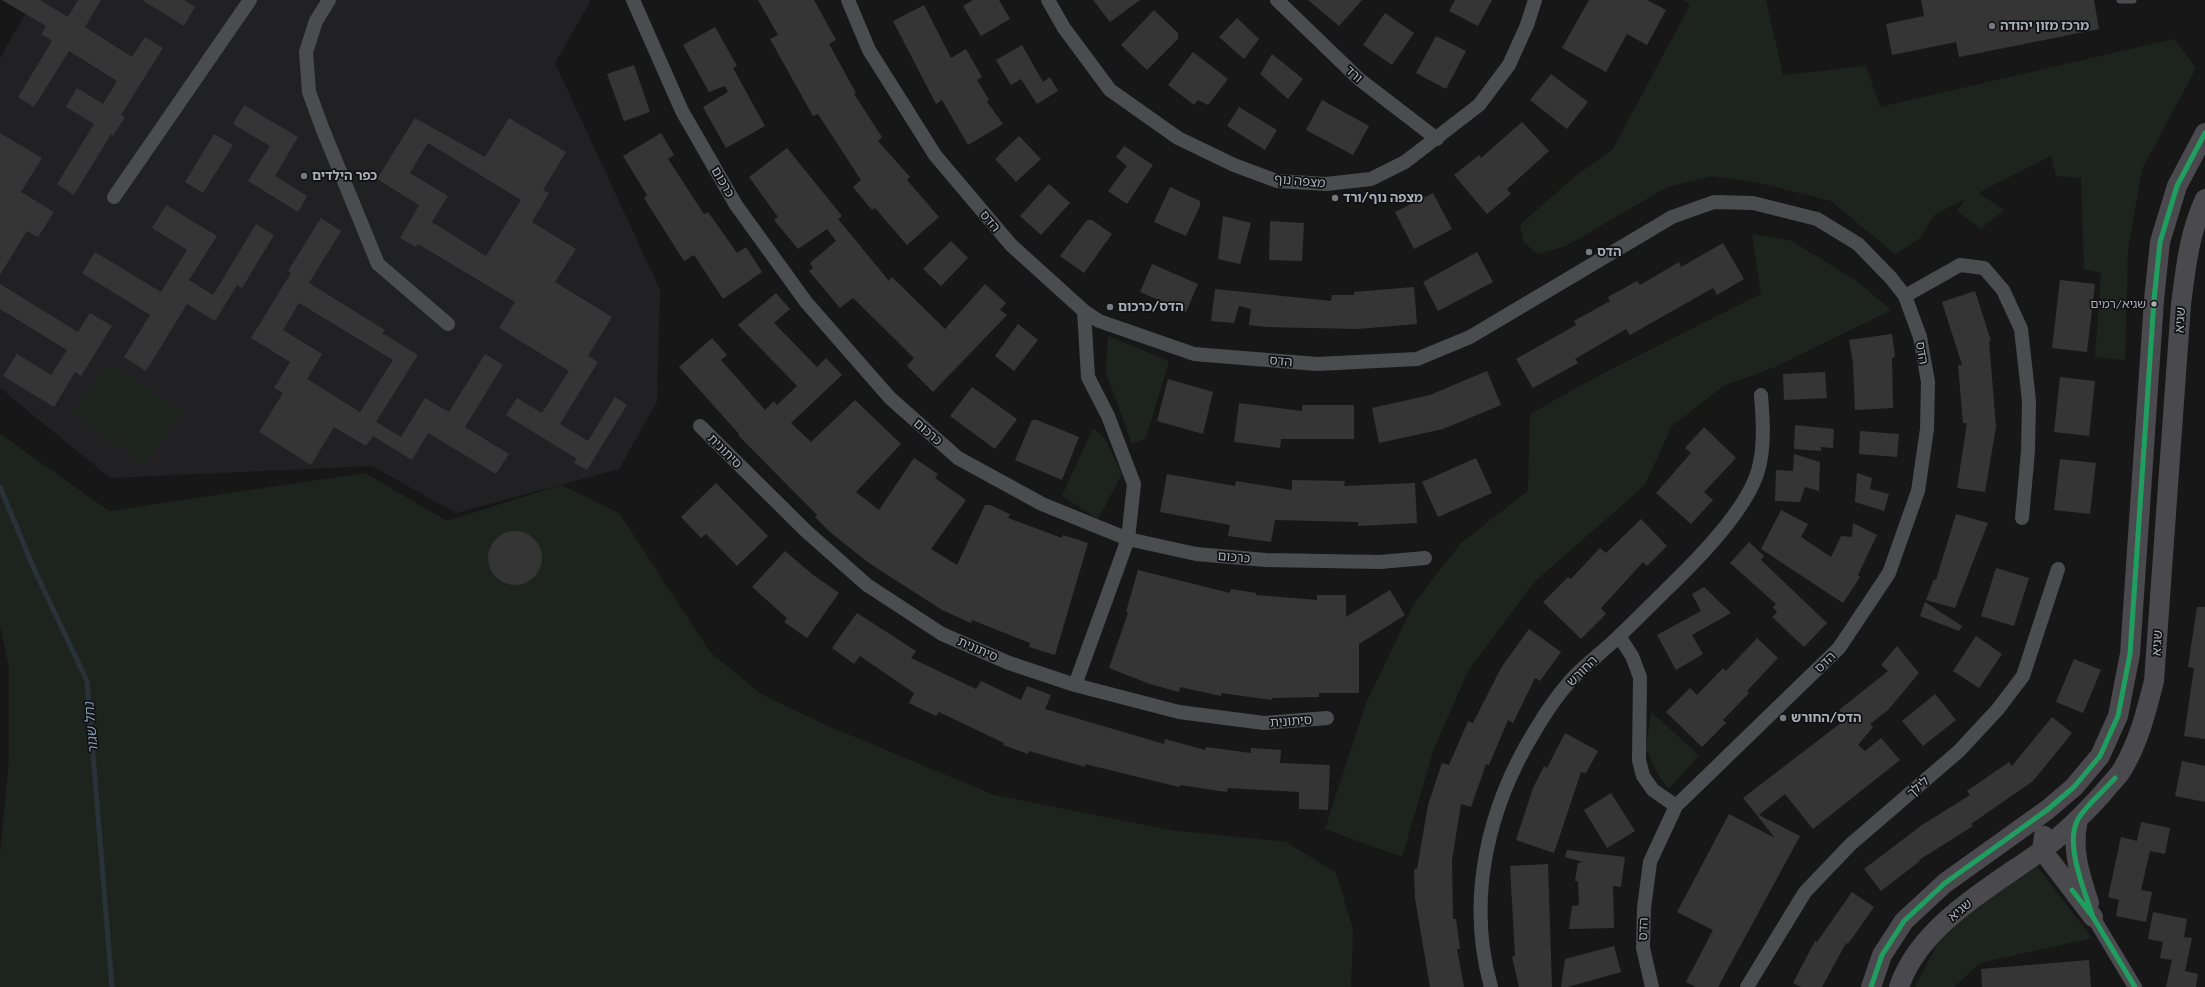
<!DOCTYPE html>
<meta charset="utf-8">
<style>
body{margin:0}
canvas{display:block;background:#171717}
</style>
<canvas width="2205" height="987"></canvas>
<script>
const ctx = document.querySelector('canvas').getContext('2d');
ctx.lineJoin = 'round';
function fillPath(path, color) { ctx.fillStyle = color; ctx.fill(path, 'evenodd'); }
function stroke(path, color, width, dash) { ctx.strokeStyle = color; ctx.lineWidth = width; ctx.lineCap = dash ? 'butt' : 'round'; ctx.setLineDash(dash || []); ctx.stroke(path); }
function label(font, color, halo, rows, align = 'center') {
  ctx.font = font + ' "Exo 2","Noto Sans Hebrew",sans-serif'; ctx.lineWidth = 3.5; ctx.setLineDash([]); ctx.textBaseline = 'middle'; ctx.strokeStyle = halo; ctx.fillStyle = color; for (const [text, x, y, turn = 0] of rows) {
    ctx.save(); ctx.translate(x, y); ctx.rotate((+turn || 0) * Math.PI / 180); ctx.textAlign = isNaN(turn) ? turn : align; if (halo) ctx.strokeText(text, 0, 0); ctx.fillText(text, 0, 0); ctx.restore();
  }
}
fillPath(new Path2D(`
 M33 0H591L555 63 660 290 657 401 619 469 456 513 372 466 110 478 0 388V58Z`), '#212123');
fillPath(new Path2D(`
 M1683 0H1766L1783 75 1866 66 1880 107 2174 39 2196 68 2142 169 2128 250 2125 360 2095 357 2101 273 2084 269 2081 178 2056 176 2051 156 1978 193 2004 210 1981 229 1957 211 1965 199 1934 215 1920 238 1895 254 1831 201 1756 182 1712 176 1667 187 1566 246 1537 254 1524 242 1520 225 1573 178 1613 149 1690 5Z
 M1752 234 1792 241 1858 282 1891 310 1775 367 1723 386 1671 427 1645 485 1534 582 1468 671 1434 748 1402 857 1325 829 1367 701 1414 604 1461 543 1528 491 1530 414 1600 375 1761 294Z
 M1108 336 1169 361 1146 438 1132 444 1106 372Z
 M109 362 182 412 145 465 73 415Z
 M1093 428 1105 439 1122 474 1098 519 1062 496Z
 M0 434 109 511 365 473 447 521 561 485 619 513 710 652 761 694 821 723 994 795 1170 830 1286 842 1336 873 1353 929 1351 987H0V855L9 759V667L0 626Z
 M1651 712 1699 755 1669 789 1660 778 1646 749Z
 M2036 865 2092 938 1980 963 1954 987H1915L1949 921Z`), '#1d241e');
stroke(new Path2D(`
 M0 487 34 569 87 681 112 987`), '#2a3239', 5);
fillPath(new Path2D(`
 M2 0H40L68 17 78 0H101L85 27 132 57 145 37 163 48 121 115 125 117 113 136 111 134 74 195 57 184 94 124 66 107 77 88 103 104 117 81 69 51 34 107 18 97 52 41 41 34 46 26Z
 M142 0H184L195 7 184 26Z
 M758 0H814L836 40 829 44 856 93 854 94 882 137 878 141 910 177 907 180 939 217 907 245 875 208 872 210 853 187 861 180 818 114 813 116 770 39 778 35Z
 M973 0H999L1010 19 981 36 963 6Z
 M1093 0H1140L1110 22Z
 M1308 0H1362L1339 26Z
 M1455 0H1492L1478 26 1449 11Z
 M1589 0H1647L1666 10 1647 45 1627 34 1606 72 1562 48Z
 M1921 0H2094L2099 29 1959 57 1956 42 1892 55 1886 24 1924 16Z
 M924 5 951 58 966 49 982 77 977 80 989 100 987 102 1003 124 968 145 942 100 936 104 893 21Z
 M1154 10 1178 33V39L1147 70 1121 45Z
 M1385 13 1414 33 1392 65 1363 45Z
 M1237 18 1259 39 1244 59 1219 37Z
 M715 27 737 66 733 68 765 126 726 148 703 107 728 92 725 86 709 92 683 45Z
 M1436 36 1466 51 1446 89 1416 73Z
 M1022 45 1043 82 1050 77 1058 91 1037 104 1021 79 1011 85 996 60Z
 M1193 52 1228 79 1208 105 1198 100 1194 105 1168 85Z
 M1272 54 1303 79 1288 99 1260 74Z
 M634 65 650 112 624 121 607 74Z
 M1551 74 1588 102 1567 129 1530 100Z
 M1322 100 1369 126 1353 155 1306 130Z
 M244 105 298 137 275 176 307 196 298 212 248 181 270 146 233 124Z
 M1239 107 1277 130 1265 150 1227 126Z
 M415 118 485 157 509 118 566 152 543 190 549 193 532 222 576 249 555 282 612 317 588 356 598 362 560 424 588 441 615 397 627 405 587 470 574 463 577 459 506 415 517 398 542 413 569 371 499 328 515 302 418 244 416 247 400 238 419 205 377 179ZM428 143 521 200 486 256 432 222 448 196 410 173Z
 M1522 122 1549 151 1507 189 1511 194 1487 214 1454 175 1479 155 1481 158Z
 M0 133 42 158 21 192 54 212 38 237 27 231 0 275Z
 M661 133 674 155 668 159 704 214 708 212 737 253 746 247 762 272 723 299 694 255 684 261 644 198 647 195 623 156Z
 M214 134 233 145 203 193 185 182Z
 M1019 136 1041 159 1016 182 995 159Z
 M1124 146 1153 165 1127 204 1108 191 1127 166 1116 157Z
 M787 148 842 216 838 219 889 281 892 277 945 329 985 284 1006 303 1000 310 1007 315 933 392 907 366 914 358 853 298 840 308 809 271 813 268 810 263 836 241 827 229 798 249 774 220 778 217 749 177Z
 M1049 184 1070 203 1041 235 1020 216Z
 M1170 187 1200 201V206L1186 236 1154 222Z
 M1433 193 1452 229 1414 249 1395 212Z
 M166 205 217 236 189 280 213 295 256 224 274 235 242 288 237 285 215 321 187 304 146 371 124 357 150 315 82 273 95 252 161 292 187 250 152 228Z
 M1223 216 1251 223 1240 264 1218 259Z
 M321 218 341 231 309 283 385 330 382 333 418 355 376 422 401 437 425 398 449 412 485 354 503 365 465 427 509 454 496 474 428 433 412 460 373 436 366 446 334 427 311 465 259 432 283 393 274 388 290 362 251 338 291 273 288 271ZM299 303 393 360 360 412 307 379 322 354 283 330Z
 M1087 220H1092L1112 234 1084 273 1060 256Z
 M1270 221 1304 223 1302 261 1269 260Z
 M951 241 968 258 941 286 923 269Z
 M1723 243 1744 279 1717 295 1713 288 1630 335 1626 329 1575 359 1578 363 1533 388 1516 359 1576 325 1574 321 1610 301 1608 297 1637 281 1640 285 1679 262 1681 267Z
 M1477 252 1493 282 1438 311 1423 282Z
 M1152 264 1198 284 1186 312 1140 292Z
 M2060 280 2095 284 2087 352 2052 348Z
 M0 284 78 332 90 313 112 326 81 376 75 372 54 407 3 376 17 354 51 375 67 350 0 309Z
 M1414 287 1417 324 1357 329 1266 327 1249 325 1251 309 1239 306 1234 323 1211 321 1215 289 1331 301 1332 295H1354V292Z
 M1975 291 1991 341H1989L1996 427 1985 492 1957 488 1967 423H1963L1958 365H1962L1942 302Z
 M776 293 790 309 774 323 817 367 826 358 842 375 791 423 811 442 855 400 901 444 856 492 879 510 914 458 938 474 935 478 966 500 931 549 957 565 985 505H990L1010 514 1008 518 1062 538 1063 535 1088 543 1055 655 1029 647 1030 643 972 620 971 623 942 610 869 563 831 533 815 517 817 515 738 435 739 434 679 367 712 338 727 355 721 360 765 410 774 401 777 405 797 386 738 325Z
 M1018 324 1038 340 1014 371 995 356Z
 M1892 334 1895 357 1892 358 1893 408 1855 410 1853 363 1849 340Z
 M1487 371 1501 405 1443 429 1379 443 1372 408 1430 395Z
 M1825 372 1827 398 1784 400 1783 374Z
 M2060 377 2095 381 2089 436 2054 432Z
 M1168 379 1213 392 1203 434 1157 421Z
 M972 387 1017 419 995 449 950 416Z
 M1239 403 1302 411V405H1354V439H1281L1280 448 1234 442Z
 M1032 420H1037L1079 437 1062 480 1015 460Z
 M1795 425 1834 429 1833 448 1821 447V451L1794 449Z
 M1704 427 1736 458 1704 492 1713 500 1691 524 1656 493 1691 453 1685 448Z
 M1860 431 1899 434 1897 457 1859 454Z
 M1794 454 1820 462 1819 491 1805 487 1800 502 1775 501 1776 470 1793 471Z
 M1476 458 1492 493 1438 517 1422 482Z
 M2060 459 2096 463 2090 514 2054 510Z
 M1857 473 1872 478 1870 489 1889 494 1884 511 1855 502Z
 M1167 474 1235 486 1236 481 1292 490V480L1345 481 1344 486 1415 483 1417 523 1358 526V522L1275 520 1271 542 1228 536 1230 525 1160 512Z
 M716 483 768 536 737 566 706 534 701 538 681 517Z
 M1781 510 1808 524 1801 537 1831 557 1841 536 1852 537 1853 523 1877 535 1858 575 1860 577 1843 603 1761 549Z
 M1956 514 1988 523 1955 608 1926 600 1934 579 1936 580Z
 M1641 519 1667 546 1647 566 1643 562 1601 608 1606 614 1581 639 1543 602 1568 577 1571 579 1600 548 1606 553Z
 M488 558a27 27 0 1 1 54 0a27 27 0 1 1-54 0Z
 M1749 542 1764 556 1761 560 1827 623 1804 647 1772 617 1777 613 1773 607 1776 604 1730 563Z
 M785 551 812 574 839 593 807 638 784 622 787 618 752 587Z
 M1996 568 2029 578 2014 626 1981 616Z
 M1138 570 1230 593 1231 589 1256 593V595L1317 600V595H1346V617L1390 590 1405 615 1359 644V693H1319V697L1272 698V700L1221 693V696L1180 687 1179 692 1150 684 1109 668 1128 613 1126 612Z
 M1704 587 1731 613 1692 635 1703 654 1676 670 1657 635 1701 611 1692 594Z
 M1925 602 1962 626 1959 631 1920 616Z
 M2197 607H2205V739L2184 736 2194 668 2188 667Z
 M857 613 916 651 911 658 976 689 981 681 1021 700 1027 686 1051 695 1045 709 1164 744 1165 739 1205 750 1206 747 1251 753V748L1281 750 1280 763 1330 765 1328 810 1299 809V792L1228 788 1227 792 1180 785 1179 787 1085 764V767L1029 751 1028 754 1003 745 1004 743 939 712 936 716 909 703 914 693 860 656 854 664 832 648Z
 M1529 629 1561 652 1540 681 1535 678 1513 723 1508 720 1489 765 1486 764 1471 807 1461 804 1452 860 1453 919H1456L1460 949H1457L1464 987H1430L1415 898 1414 869H1417L1428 805 1442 763 1449 765 1468 721 1473 723 1501 668Z
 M1976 636 2002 654 1979 688 1953 671Z
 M1757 638 1778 658 1747 691 1749 693 1723 720 1726 723 1702 747 1666 712 1690 688 1697 695 1723 668 1726 671Z
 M1897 646 1919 673 1888 710 1870 724 1873 727 1858 745 1865 751 1881 738 1900 760 1813 829 1785 794 1759 815 1800 836 1718 987H1696L1686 982 1713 930 1677 912 1729 814 1775 838 1743 798 1846 719 1839 710 1888 671 1881 665Z
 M2074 659 2101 670 2083 713 2056 702Z
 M1935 694 1956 720 1923 746 1902 721Z
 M2052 717 2072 733 2033 781 1971 824 1973 826 1919 860 1920 861 1881 891 1864 869 1922 825 1970 795 1967 791 2009 762 2012 766Z
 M1565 733 1598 751 1586 773 1581 772 1554 853 1516 840 1533 788 1544 766 1547 768Z
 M2182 761 2205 766V802L2175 796Z
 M1611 793 1635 831 1607 848 1584 810Z
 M2141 822 2170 828 2165 854 2150 851 2141 890 2152 892 2146 922 2116 916 2119 900 2108 897 2121 837 2137 841Z
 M1567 850 1625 857 1621 887 1613 886 1614 928 1569 929 1572 906 1579 905 1578 881H1575L1578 863 1583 862 1565 857Z
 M1548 864 1552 987H1519L1512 957 1515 956 1510 866Z
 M1852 892 1874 907 1848 944 1846 943 1822 987H1801L1793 983 1815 941 1817 942Z
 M2153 912 2187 919 2184 937 2192 938 2185 971 2198 974 2196 987H2166L2172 960 2160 958 2163 942 2148 939Z
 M1614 946 1621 972 1568 987H1561L1565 959Z
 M2089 960 2091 987H1982L1981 969Z`), '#353536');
stroke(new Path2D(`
 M2120 0H2133`), '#4b4c50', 7);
stroke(new Path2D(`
 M329 0 316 21 306 52 309 92 323 130 378 264 448 324
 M633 0 682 111 736 205 806 302 890 398 958 458 1042 504 1128 539 1196 554 1266 560 1380 562 1425 558
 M848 0 869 50 935 155 1011 245 1084 311 1099 321 1194 354 1317 364 1417 359 1470 337 1672 217 1714 202 1753 203 1817 219 1858 244 1891 278 1905 296 1920 337 1928 382 1927 429 1918 491 1889 573 1839 648 1676 806 1650 862 1644 908 1643 948 1652 987
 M1048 0 1064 28 1110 90 1178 138 1234 165 1277 181 1326 184 1371 179 1405 162 1479 105 1509 65 1527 25 1535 0
 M1277 0 1359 79 1437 139
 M114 197 250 0
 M1905 296 1960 265 1984 268 2003 290 2021 329 2029 401 2028 451 2022 518
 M700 426 806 531 867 585 942 634 1009 663 1075 685 1179 712 1264 723 1327 718
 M1619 636 1632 656 1640 677 1639 760 1643 776 1653 790 1676 806
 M1075 685 1128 539 1134 484 1108 416 1088 377 1084 311
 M2093 917 2135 987
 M1491 987C1466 898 1488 806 1536 729 1546 712 1557 696 1570 681 1584 666 1601 653 1616 639 1633 623 1649 607 1666 590 1696 561 1746 511 1758 471 1765 446 1763 420 1761 395
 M1747 987 1805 892 1851 844 1959 751 1998 709 2023 676 2058 569`), '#4b4c50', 14);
stroke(new Path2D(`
 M2078 820C2071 849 2080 875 2089 903
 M2044 836 2042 850 2093 917
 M1871 987 1882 955 1904 921 1945 883 2047 810 2074 787 2100 756 2118 716 2130 654 2154 300 2160 242 2177 186 2205 133
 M1899 987C1920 925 1991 887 2041 851 2064 834 2084 814 2103 793 2109 785 2117 778 2122 770 2139 742 2146 712 2154 681L2181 304C2186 266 2189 234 2205 199`), '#4a4a4e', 20);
stroke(new Path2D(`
 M2072 890 2093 917 2135 987
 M2093 917C2085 892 2064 844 2078 819 2087 804 2104 791 2115 778
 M1871 987 1882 955 1904 921 1945 883 2047 810 2074 787 2100 756 2118 716 2130 654 2154 300 2160 242 2177 186 2205 133`), '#209e5f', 5);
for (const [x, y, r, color] of [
 [1992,26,4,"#757880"],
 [304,176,4,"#757880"],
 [1335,198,4,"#757880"],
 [1589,252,4,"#757880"],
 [2154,304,3.5,"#a8adb8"],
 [1110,307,4,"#757880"],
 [1783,718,4,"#757880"]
]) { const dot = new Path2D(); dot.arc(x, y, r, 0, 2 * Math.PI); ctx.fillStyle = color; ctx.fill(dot); stroke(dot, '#111113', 1.5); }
label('12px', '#a8adb8', '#111113', [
 ["שגיא/רמים",2146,304]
], 'right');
label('bold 13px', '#a8adb8', '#111113', [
 ["מרכז מזון יהודה",2000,26],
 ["כפר הילדים",312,176],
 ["מצפה נוף/ורד",1343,198],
 ["הדס",1597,252],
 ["הדס/כרכום",1118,307],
 ["הדס/החורש",1791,718]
], 'left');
label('13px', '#a8adb8', '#111113', [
 ["ורד",1354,74,43],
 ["מצפה נוף",1300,181,5],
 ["כרכום",723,182,60],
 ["הדס",990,221,50],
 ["שגיא",2180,320,-86],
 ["הדס",1922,353,80],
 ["הדס",1281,361,5],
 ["כרכום",928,432,41],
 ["סיתונית",725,451,45],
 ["כרכום",1234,557,5],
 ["שגיא",2157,643,-86],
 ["סיתונית",978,649,24],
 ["הדס",1825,662,-44],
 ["החורש",1582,671,-45],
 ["סיתונית",1291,721,-4],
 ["לילך",1918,787,-41],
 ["שגיא",1960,910,-40],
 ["הדס",1643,929,-88]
]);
label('italic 14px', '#7f9bb3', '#111113', [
 ["נחל שגור",91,728,-95]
]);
</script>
